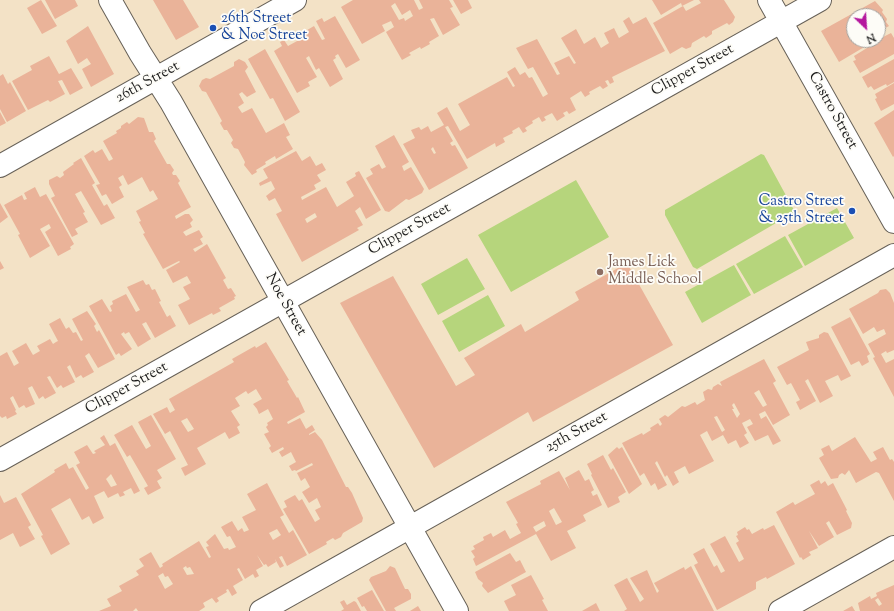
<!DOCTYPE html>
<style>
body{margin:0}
#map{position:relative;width:894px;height:611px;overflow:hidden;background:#f3e2c6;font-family:"Sorts Mill Goudy",serif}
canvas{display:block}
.north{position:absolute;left:846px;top:8px;width:40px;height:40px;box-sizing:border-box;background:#fdfcf7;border:1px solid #a3a29f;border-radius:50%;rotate:155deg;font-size:11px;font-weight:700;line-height:16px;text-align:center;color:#1c1c1c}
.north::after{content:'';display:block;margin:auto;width:14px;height:18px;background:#b5179e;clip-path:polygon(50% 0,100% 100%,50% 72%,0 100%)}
</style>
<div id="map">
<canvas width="894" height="611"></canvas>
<div class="north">N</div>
</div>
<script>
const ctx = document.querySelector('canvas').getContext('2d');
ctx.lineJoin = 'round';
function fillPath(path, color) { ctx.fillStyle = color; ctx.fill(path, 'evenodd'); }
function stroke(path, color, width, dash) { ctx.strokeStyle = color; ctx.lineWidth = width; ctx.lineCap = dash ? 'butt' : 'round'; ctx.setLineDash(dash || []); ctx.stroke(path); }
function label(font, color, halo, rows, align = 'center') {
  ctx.font = font + ' "Sorts Mill Goudy",serif'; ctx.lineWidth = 3.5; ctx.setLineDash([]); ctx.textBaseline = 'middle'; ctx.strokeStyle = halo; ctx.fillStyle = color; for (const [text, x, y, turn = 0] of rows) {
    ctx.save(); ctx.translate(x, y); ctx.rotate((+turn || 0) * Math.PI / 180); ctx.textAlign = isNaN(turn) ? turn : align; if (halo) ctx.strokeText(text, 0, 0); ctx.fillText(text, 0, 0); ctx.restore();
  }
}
fillPath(new Path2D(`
 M761 154 764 155 795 212 697 269 693 267 665 215V210Z
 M576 180 609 237 511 292 478 235Z
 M837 208 854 238 805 266 788 235Z
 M785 236 803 267 754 294 736 264Z
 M467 258 485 289 438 315 421 284Z
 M734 265 751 295 702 323 685 292Z
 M488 295 505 326 459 352 442 321Z`), '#b6d57c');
fillPath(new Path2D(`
 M41 0 57 26 42 34 27 8Z
 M45 0H75L78 6 55 19Z
 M153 0H183L199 27 176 40Z
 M353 0H414L419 10 423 8 419 0H449L453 7 450 8 460 25 443 35 434 18 430 19 439 36 429 42 430 44 421 49 420 47 409 53 411 55 402 60 386 32 394 27 391 21 382 25 385 31 362 44 341 7ZM395 3 402 15 410 10 413 16 405 21 404 18 399 20 391 6Z
 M453 0H468L472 8 461 14Z
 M652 0H694L682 6 681 3 661 15Z
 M699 0H724L735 17 733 22 729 25 727 23 712 31V34L706 38 704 36 692 43 691 47 686 49 682 47 670 54 653 23 683 6 686 11 701 3Z
 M875 1 883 10 882 12 887 19 886 22 889 26 878 32V16H854V40H877L891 33 894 38V54L860 73 853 61 856 60 854 56 867 48 866 46 839 62 821 31Z
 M335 16 360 60 346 68 338 54 335 56 336 58 333 60 343 79 330 87 319 68 316 70 309 56 306 58 317 77 308 82 310 86 297 93 274 51 282 46 280 42 284 40 288 46 299 40 297 36 314 26 322 40 325 39 316 21 322 18 324 22Z
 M629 17 633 24 646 17 665 51 612 77 614 82 610 84 608 80 605 81 608 86 603 89 600 86 589 92 590 94 585 97 581 91 570 98 576 110 569 114 567 111 563 113 565 116 557 121 552 113 544 117 546 120 542 122 539 117 532 121 533 123 525 128 527 131 523 133 519 127 512 131 513 133 503 138 505 142 496 147 495 143 467 159 448 126 445 127 453 141 450 143 452 146 455 145 468 168 429 190 403 144 415 138 411 130 419 127 421 130 428 126 431 132 444 125 437 113 447 107 460 131 470 125 458 104 507 77 513 87 515 86 507 72 515 67 520 75 525 72 529 78 532 77 543 97 548 94 533 67 528 69 516 48 537 39 557 75 560 74 554 63 569 56 574 64 576 63 561 38 576 29 584 44 595 37 601 48 609 43 604 33 614 28 619 38 629 32 623 21ZM433 147 436 153 434 154 431 149Z
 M88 26 114 74 91 87 82 69 91 64 87 58 78 64 66 41Z
 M265 49 300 112 285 121 273 98 270 99 248 59Z
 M49 56 59 74 71 68 83 88 70 95 62 80 58 81 65 94 50 102 48 100 28 110 12 81 32 70 30 66Z
 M239 59 245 62 248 67 245 71 256 92 247 97 242 92 239 94 244 103 238 107 242 113 252 108 266 133 284 123 290 135 286 137 293 149 276 159 275 156 265 162 266 164 256 170 257 172 252 175 244 165 245 162 238 149 234 148 231 143 233 140 227 130H224L220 123 222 121 206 92 202 91 199 86 202 80 206 78 210 79 234 66V62Z
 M894 59V82L887 86 886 84 874 90 871 86 868 88 862 77Z
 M3 74 8 84 10 82 26 111 7 122 0 109V76Z
 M894 83V104L881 111 875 99 877 98 875 94Z
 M894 110V156L893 157 874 123Z
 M0 112 6 123 0 126Z
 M138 117 144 118 149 132H153L156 139 154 141 167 164H170L174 170 172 173 173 175H176L180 181 178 183 191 207 175 216 176 219 185 214H189L193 220 190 223 192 227 183 232 186 236 199 230 203 237 200 239 203 244 193 249 195 252 207 244 226 278 223 280 228 289 231 288 236 296 234 297 235 299 219 308 221 311 213 315 212 313 189 325 178 305 190 299 183 287 191 283 187 276 173 283 166 270 180 262 179 261 163 269 143 234 145 233 139 222 141 221 136 211 158 199 153 190 150 192 142 177 128 185 123 175 118 178 122 185 119 187 124 197 112 204 106 194 102 196 96 185 100 184 84 156 93 150 95 153 102 149 109 161 113 159 103 141 117 133 116 131 121 128V126L127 122 129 124Z
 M394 135 409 162 402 166 404 171 411 167 424 189 422 193 409 200 406 199 389 212 385 211 366 178 373 174 370 169 379 164 382 169 386 167 375 146Z
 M296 151 302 161 310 156 316 166 322 163 326 170 317 175 321 181 314 185 316 189 301 197 302 200 326 187 337 207 354 196 346 182 356 176 355 173 359 171 381 210 366 219 360 207 355 211 363 225 357 228 359 230 302 262 276 214 282 211 275 198 269 201 266 196 275 189 271 181 260 186 259 183 268 178 263 169ZM315 213 317 217 307 223 305 219Z
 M81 158 95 183 92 185 104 206 107 204 115 218 101 225 81 191 75 194 85 212 83 213 88 222 75 229 78 234 72 237 51 198 55 196 49 184V180L57 176 60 178 64 175 63 172 74 164 73 163Z
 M35 187 40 197 46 194 74 244 70 247 71 249 58 256 45 232 51 228 49 224 40 229 50 246 30 258 18 235 20 234 4 205 22 195 24 200 27 199 24 193Z
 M0 203 8 217 0 223Z
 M0 261 4 268 0 270Z
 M627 263 673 345 533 422 528 412 434 468 340 303 393 276 456 386 475 375 464 358 521 324 525 332 579 300 575 292Z
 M143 280 146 285 149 284 152 290 155 289 161 301 159 302 167 317 170 315 176 326 155 338 146 322 142 324 151 339 138 347 129 332 125 334 124 332 121 334 132 349 121 356 119 353 116 355 89 306 102 299 110 312 112 311 110 306 113 304 112 301 126 294 136 312 140 310 127 287Z
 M886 289 890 293 894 303V350L887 353 886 351 881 354 886 363 894 359V397L873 358 875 357 868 344 886 334 884 329 877 332 874 327 863 334 849 309 878 293 880 290Z
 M87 311 96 324 94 326 97 332 99 330 115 359 98 368 89 353 85 356 94 372 83 378 81 375 76 378 70 365 67 367 75 382 63 388 61 385 57 388 50 376 47 377 56 393 45 399 43 396 39 399 32 386 28 388 35 404 26 408 24 405 19 408 13 396 10 398 16 410 15 411 17 414 7 419 6 416 2 418 0 416V356L7 352 14 366 19 363 12 351 26 343 33 355 40 351 37 346 50 339 53 344 56 342 58 341 49 324 60 318 66 329 69 327 73 333 76 332 81 341 83 340 72 319Z
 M850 317 870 354 867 356 869 362 862 366 859 361 851 365 831 327Z
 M824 332 828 333 851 376 841 381 838 375 825 381 833 396 820 403 808 379 805 381 816 401 800 410 796 402 800 400 791 383 787 385 777 367 809 350 806 342 819 338V335Z
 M266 342 289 380 287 381 297 398 298 397 305 412 287 422 288 424 300 418 306 429 312 425 315 430 309 434V435L315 432 322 440 346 487H348L352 493 363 518 362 522 343 533 341 537 335 540 333 538 326 542 327 544 309 554 283 509 287 507 284 501 295 495 299 501 302 499 315 522 320 519 315 510 321 507 317 498 309 503 302 492 310 487 305 478 301 481 297 473 313 465 312 463 296 471 295 470 292 471 289 466 296 462 291 452 282 457 279 452 284 449 283 447 272 453 269 448 271 446 264 434 269 432 266 427 268 425 267 423 273 419 268 409 259 414 257 409 253 404 262 399 256 389 248 394 246 391 235 398 240 406 231 411 240 425 237 427 240 433 229 439 225 432 197 448 206 464 185 476 181 468 188 465 170 431 165 434 153 414 167 407 170 413 175 410 169 399 234 362 232 359 255 346 256 348ZM187 418 194 429 188 432 181 421Z
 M764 359 776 381 773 383 790 415 773 425 765 411 759 414 761 419 766 416 781 441 773 445 768 435 755 441 747 427 753 424 750 419 742 423 747 433 744 435 749 443 740 448 736 440 728 444 723 435 712 441 707 431 700 435 714 461 689 474 685 466 674 472 679 482 673 486 667 475 665 477 657 461 655 463 667 485 658 490 655 483 651 486 644 473 640 476 622 443 642 433 643 435 651 430 650 428 658 423 660 426 662 424 659 419 665 415 668 417 682 406 685 407 695 402 697 405 705 400 703 392 708 389 712 390 713 387 718 384 722 386 720 382ZM759 390 767 405 763 407 754 393ZM734 403 740 414 737 418 732 409H734L732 405ZM717 416 725 430 722 432 714 417Z
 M151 415 176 459 157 470 162 478 157 481 161 488 148 495 144 488 148 486 130 455 127 457 114 435 132 425 146 449 151 446 138 422Z
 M104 435 110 446 115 443 140 491 134 494 131 488 123 492 125 495 120 497 118 493 108 498 104 491 94 496 104 518 93 524 89 516 82 520 70 498 51 509 70 544 51 555 41 536 43 535 21 494 55 472 54 470 66 463 69 469 73 467 86 490 89 488 76 465 80 463 74 452 87 445 93 454 96 453 94 451 105 445 100 438ZM111 474 117 485 111 487 106 479Z
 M855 437 871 462 877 459 873 452 883 447 890 460 892 459 894 462V501L879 473 876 472 856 483 849 470 845 475 842 473 839 475 838 478 831 479 819 458 824 455 821 449 829 445 832 451Z
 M617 447 619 449 622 447 642 484 629 494 608 455Z
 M603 455 611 470 613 468 626 492 618 497 620 502 608 508 591 475 592 474 587 464Z
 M579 470 585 481 589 479 594 490 591 492 593 496 597 494 602 505 583 515 586 521 567 531 576 548 551 561 536 534 476 566 473 559 475 557 471 551 475 549 473 546 484 540 483 537 491 533 493 537 505 530 510 539 521 533 516 524 518 523 506 502 541 484 540 481 559 471 570 490 565 478ZM554 508 562 522 556 525 549 511ZM544 521 546 526 536 532 533 527Z
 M819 480 821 484 825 481 828 486 833 483 847 510 846 511 852 523 851 528 837 535 829 521 826 523 834 537 819 546 809 531 818 548 809 552 811 555 803 560 801 557 800 558 776 512 793 502 795 505 815 494 810 485Z
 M267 483 284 515 280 517 289 533 293 530 307 555 287 566 282 556 279 557 284 566 280 568 275 559 276 562 268 567 266 564 264 565 257 555 263 566 256 570 259 576 255 578 253 574 245 579 239 568 237 569 243 580 233 586 237 593 232 596 228 589 226 590 227 592 217 598 219 601 216 603 212 598 203 603 205 607 199 611H138L136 608 133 611H99L111 606 107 599 122 591 119 586 139 575 136 571 144 566 139 559 151 552 160 568 163 566 162 564 199 541 209 558 211 557 206 547 209 546 206 542 215 534 224 549 228 548 229 550 236 547 230 536 227 537 221 527 232 521 238 531 242 528 244 532 249 530 242 517 256 510 247 494ZM277 529 281 535 273 540 269 533ZM186 566 187 568 190 567 194 574 187 575 183 568ZM163 573 165 577 168 576 173 584 165 589 158 576Z
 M0 495 4 503 16 497 31 525 28 527 35 539 20 547 13 533 0 540Z
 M774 525 795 564 767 579 766 577 756 582V589L717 610 694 565 698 563 693 554 704 548 714 567 717 565 721 573 725 571 710 544 725 536 739 562 744 559 736 543 739 541 736 536 738 535 737 532 745 527 747 530 749 529 752 534 763 528 764 530Z
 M510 553 516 562 520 560 526 572 488 593 482 586 483 583 478 579 475 572Z
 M390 566 395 568 405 589H408L411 594V599L394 608 396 611H386L369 580 371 577 386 571Z
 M691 566 714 611H624L627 609 614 585 627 578 640 602 644 599 630 578 647 570 657 593 659 591 654 583 684 567 685 570Z
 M531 575 544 599 542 600 548 611H509L504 601 516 595 511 585Z
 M894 585V611H860L858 603 870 596 871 599 877 596 876 593ZM878 598 882 604 879 606 875 600Z
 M372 590 384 611H367L364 606 362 607 357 598Z
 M344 600 347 605 354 601 356 602 361 611H341L344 609 340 602Z
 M596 603 600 611H582Z
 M418 606 421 611H410Z
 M852 606 855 611H843Z`), '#eab399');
const minor = new Path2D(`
 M110 0 140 53 171 102 457 611
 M769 0 894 222
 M0 166 295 0
 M0 460 820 0
 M261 611 894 255
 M780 611 894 547`);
stroke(minor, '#676158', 24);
stroke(minor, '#fff', 22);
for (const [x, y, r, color] of [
 [213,28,4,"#1a4fb4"],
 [852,211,4,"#1a4fb4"],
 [600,272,4,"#8d6e63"]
]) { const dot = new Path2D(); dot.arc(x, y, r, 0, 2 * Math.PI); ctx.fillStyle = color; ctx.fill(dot); stroke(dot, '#fdfcf7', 1.5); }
label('15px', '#164399', '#fdfcf7', [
 ["26th Street",221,19],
 ["& Noe Street",221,36],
 ["Castro Street",844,202,"right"],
 ["& 25th Street",844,219,"right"]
], 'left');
label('15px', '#1c1c1c', '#fdfcf7', [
 ["Clipper Street",693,71,-29],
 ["26th Street",148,83,-29],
 ["Castro Street",832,111,61],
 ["Clipper Street",410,230,-29],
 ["Noe Street",285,305,61],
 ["Clipper Street",127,389,-29],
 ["25th Street",577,433,-29]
]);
label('15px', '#785e54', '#fdfcf7', [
 ["James Lick",608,263],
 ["Middle School",608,280]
], 'left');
</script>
